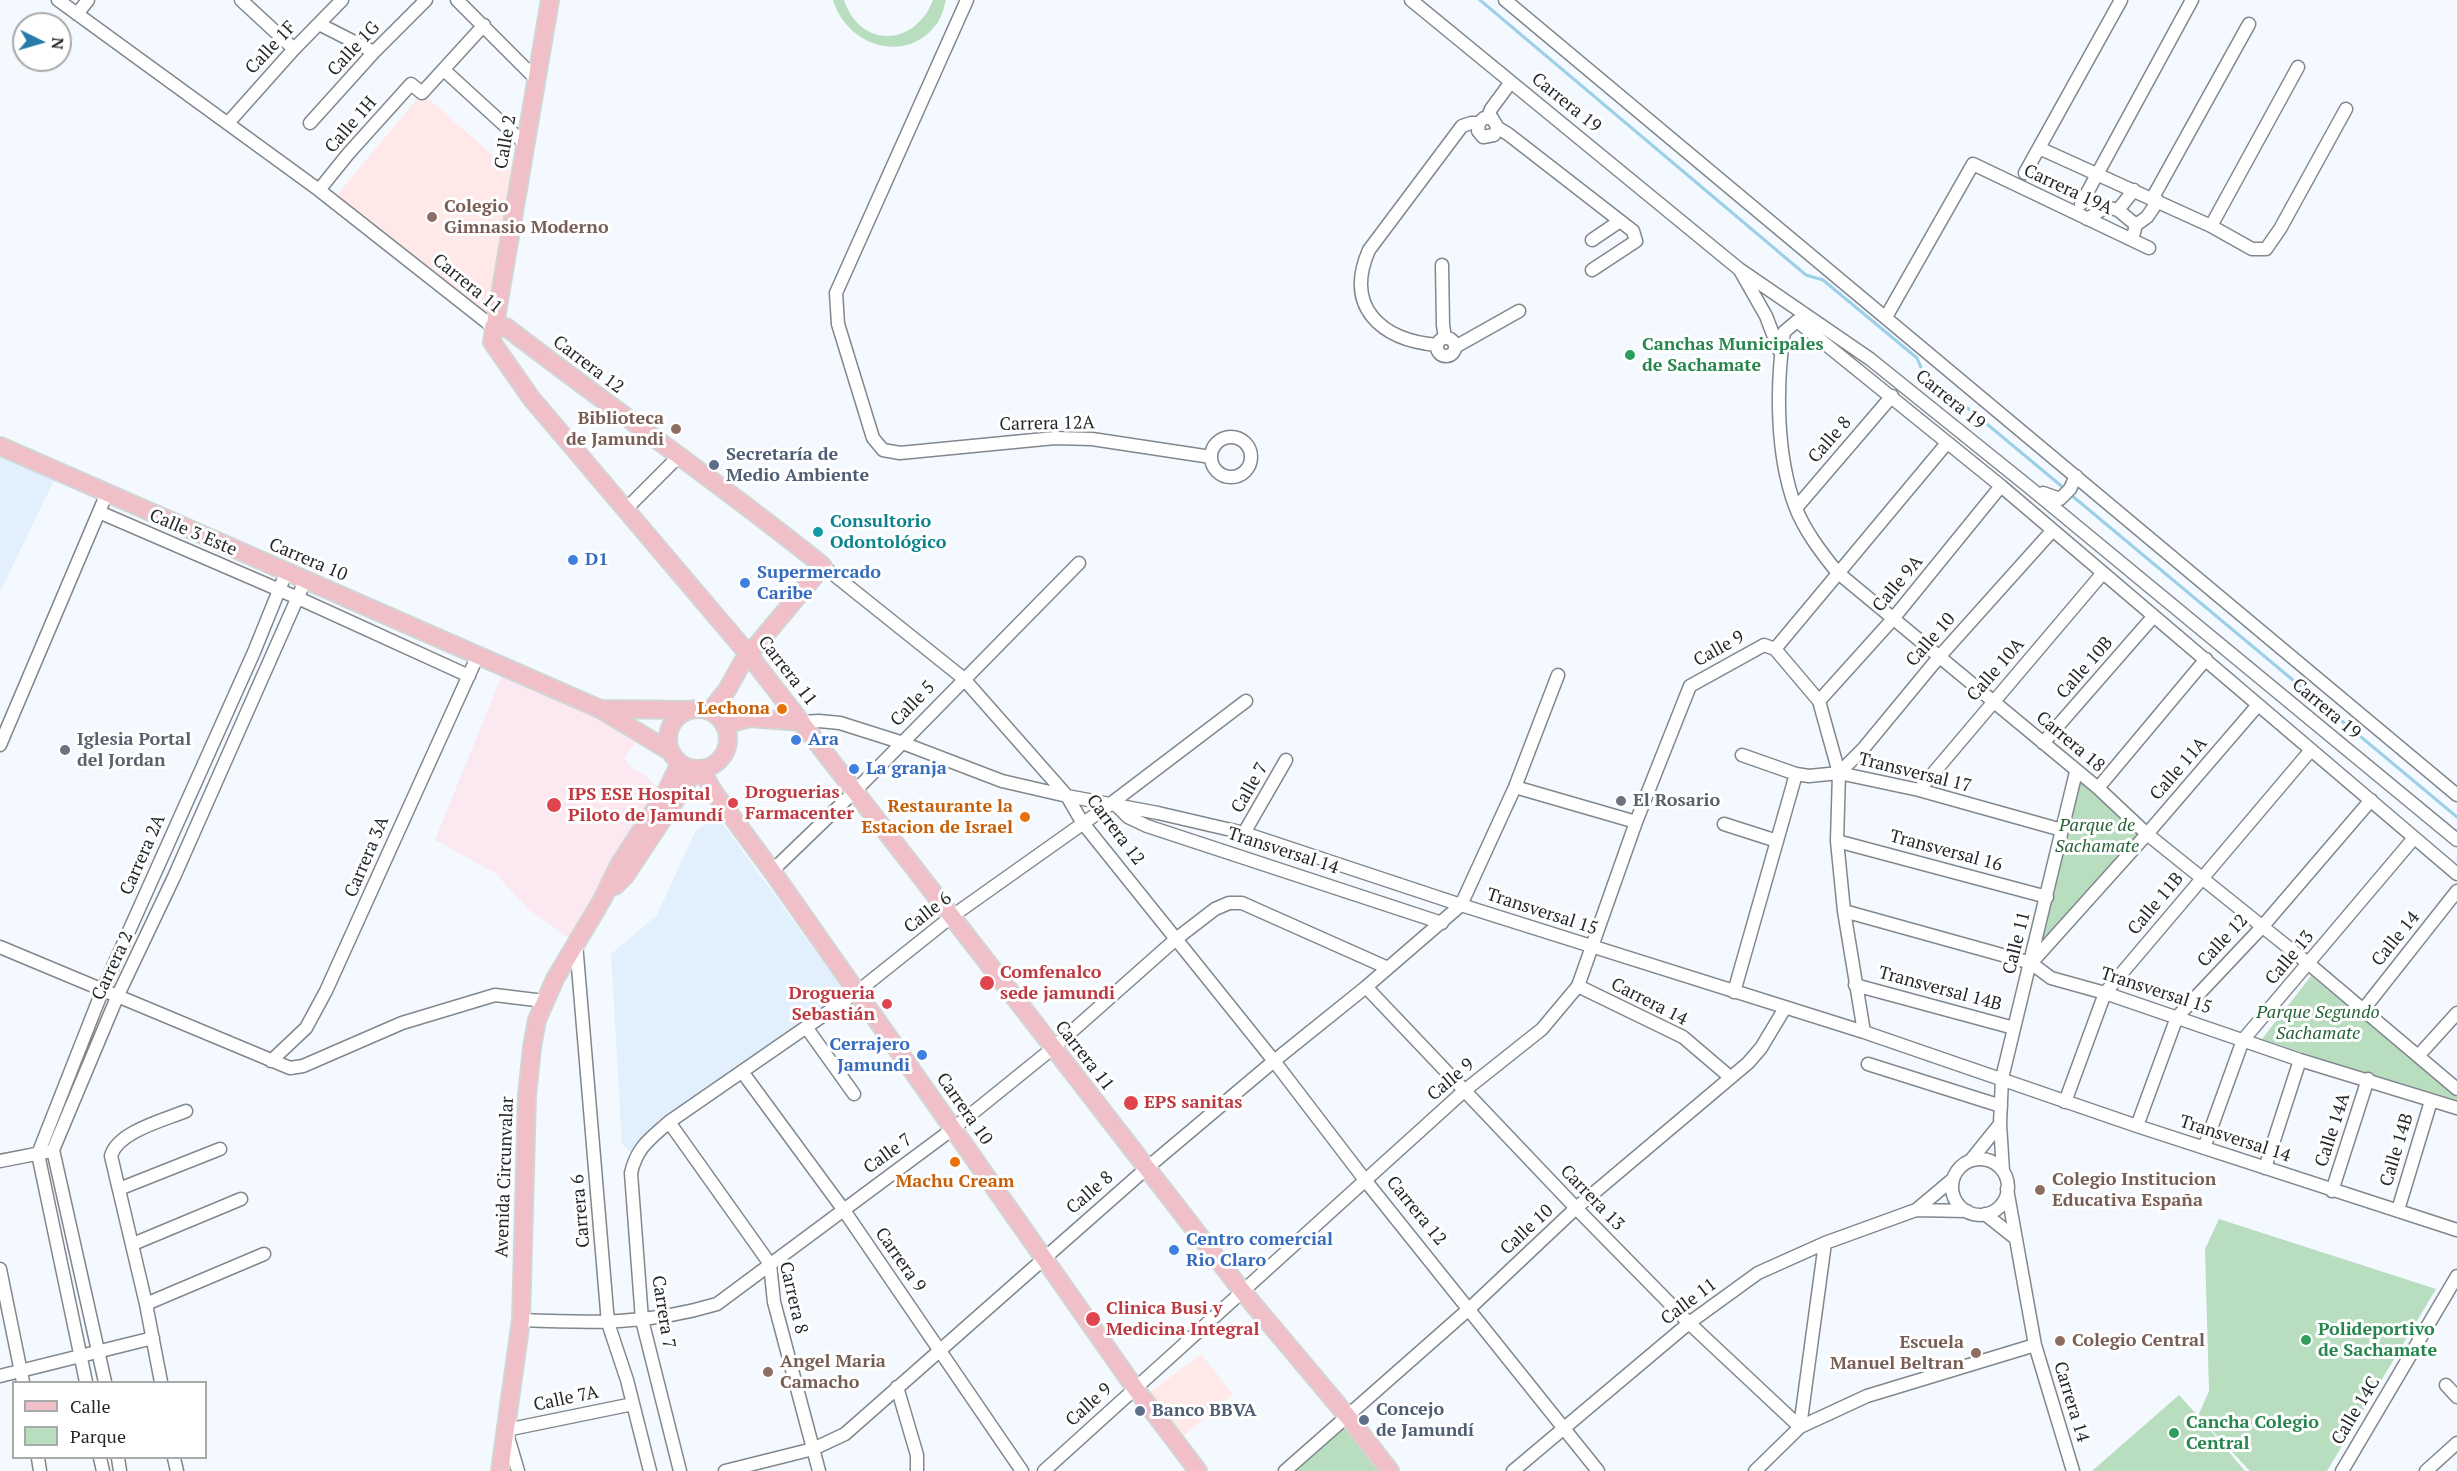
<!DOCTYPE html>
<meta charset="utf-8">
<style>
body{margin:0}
#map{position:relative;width:2457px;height:1471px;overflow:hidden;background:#f4f9ff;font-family:"PT Serif",serif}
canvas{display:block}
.legend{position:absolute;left:12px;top:1381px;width:195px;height:78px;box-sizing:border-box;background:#fff;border:2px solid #a8a9aa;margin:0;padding:8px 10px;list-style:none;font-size:18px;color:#25282a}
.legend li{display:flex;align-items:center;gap:12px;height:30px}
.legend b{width:30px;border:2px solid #a8a9aa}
.north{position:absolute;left:12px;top:12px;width:60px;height:60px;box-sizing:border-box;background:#fff;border:2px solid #a8a9aa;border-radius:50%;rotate:95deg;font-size:16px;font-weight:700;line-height:24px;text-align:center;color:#25282a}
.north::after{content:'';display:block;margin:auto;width:21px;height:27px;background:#287aab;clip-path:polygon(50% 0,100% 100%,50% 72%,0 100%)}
</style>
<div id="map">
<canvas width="2457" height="1471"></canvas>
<ul class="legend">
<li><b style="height:8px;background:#f0bfc8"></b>Calle</li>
<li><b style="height:16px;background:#b8ddbf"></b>Parque</li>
</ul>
<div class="north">N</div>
</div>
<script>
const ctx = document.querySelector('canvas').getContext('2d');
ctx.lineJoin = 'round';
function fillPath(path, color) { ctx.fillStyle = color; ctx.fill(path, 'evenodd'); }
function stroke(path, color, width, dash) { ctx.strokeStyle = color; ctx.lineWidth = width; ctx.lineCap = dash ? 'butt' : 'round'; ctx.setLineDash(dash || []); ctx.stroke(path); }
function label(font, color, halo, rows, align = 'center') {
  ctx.font = font + ' "PT Serif",serif'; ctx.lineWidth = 6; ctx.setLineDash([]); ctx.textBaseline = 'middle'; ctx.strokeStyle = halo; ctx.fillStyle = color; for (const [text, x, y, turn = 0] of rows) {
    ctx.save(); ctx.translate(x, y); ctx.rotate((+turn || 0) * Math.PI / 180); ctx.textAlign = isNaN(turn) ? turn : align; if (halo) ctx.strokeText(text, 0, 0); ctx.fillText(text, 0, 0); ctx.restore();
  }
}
fillPath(new Path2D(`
 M0 446 58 472 0 592Z
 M717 816 847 995 630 1152 622 1144 611 954 657 915 695 832Z`), '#e2effc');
fillPath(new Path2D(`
 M422 93 519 178 493 327 331 202Z
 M1201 1354 1233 1394 1179 1440 1142 1398Z`), '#ffe9e8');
fillPath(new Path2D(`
 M505 667 643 736 629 751 625 759 632 768 646 776 665 794 576 943 528 909 495 873 435 840Z`), '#fce8f1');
fillPath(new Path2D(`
 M833 0H844C860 49 915 47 933 0H946C944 7 942 16 938 22 908 66 847 47 833 0Z
 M2076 772 2147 834 2031 963Z
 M2311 976 2457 1097V1105L2262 1039Z
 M2219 1219 2436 1289 2327 1471H2250L2199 1417 2245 1471H2092L2179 1395 2198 1416 2209 1391 2205 1249Z
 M1348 1417 1390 1471H1285Z`), '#b8ddbf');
stroke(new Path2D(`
 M1480 0 1806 275 1823 280 1917 358 1922 370 2065 489
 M2070 494 2457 817`), '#9cd0e8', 3);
const minor = new Path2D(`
 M58 0 319 190 493 327
 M241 0 294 49
 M457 0 536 79
 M967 0 836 293 838 324 873 438 883 450 900 453 1055 438 1092 439 1211 457
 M1411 0 1739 269 1870 359 2029 487 2457 840
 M1505 0 2457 795
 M77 14 88 0
 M319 24 374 52
 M444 70 525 144
 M1488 117 1491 109 1511 82
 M228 123 294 49 342 0
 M310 123 374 52 426 0
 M1479 123 1478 131 1483 137 1494 135 1498 128
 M2039 148 2211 226 2252 249H2266L2280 229 2346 109
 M2025 173 2121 0
 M319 190 348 154 411 84 422 93 484 25
 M2152 199 2249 24
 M2081 204 2192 0
 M2118 210 2134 190
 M2087 219 2106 207 2118 210 2136 225 2132 240
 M2136 225 2147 217 2158 201
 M2211 226 2298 67
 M1592 240 1620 221
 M1442 265 1443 325 1445 338
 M1741 272 1766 316 1779 350
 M1886 317 1973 164 2149 248
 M1810 318 1797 321 1784 332C1776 386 1776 454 1795 506 1804 530 1821 552 1837 572L2098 788 2147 834 2309 964 2457 1089
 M1797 321 2001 486 2457 874
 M1437 347a9 9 0 1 1 18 0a9 9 0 1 1-18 0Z
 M1437 345C1381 340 1344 307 1369 250L1462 126 1471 123H1479L1484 118H1492L1498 128 1508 134 1633 231 1636 241 1592 270
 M1455 347 1519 311
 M1211 457a20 20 0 1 1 40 0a20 20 0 1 1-40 0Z
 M2043 493 2060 499 2070 489 2076 476
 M1796 508 1892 396
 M626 509 679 456
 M99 512 298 598 469 676
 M823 566 963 678 1067 796 1082 822 1274 1061 1365 1180 1598 1471
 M1775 649 1947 443
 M1819 701 1892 620 2001 486
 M802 722 819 721 840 723 900 742 1002 781 1067 796 1158 813 1244 833 1461 905 1864 1032 2137 1126 2457 1230
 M2043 743 2153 617
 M0 745 107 493
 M1742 755 1796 774 1809 776 1839 773 1919 790 2062 830
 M1839 773 1863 749 1939 657 2052 531
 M1515 787 1636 822
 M2098 788 2206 659
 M1919 790 2102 574
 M1117 806 1128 817 1147 826 1442 923
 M1724 824 1777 841
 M1244 833 1286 760
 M1837 841 2047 897
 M772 871 855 791 1079 563
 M1844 911 2031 963 2051 978 2105 993 2300 1060 2457 1108
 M576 943 608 1323 627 1380 650 1471
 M0 947 290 1068 303 1066 402 1023 495 995 544 1001
 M2033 961 2147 834 2258 705
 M1855 985 2014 1028
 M1578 986 1683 1037 1730 1077
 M1366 987 1576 1208 1689 1323 1800 1427
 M1734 992 1796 774
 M2363 1010 2457 891
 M806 1027 854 1094
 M2419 1055 2457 1013
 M271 1061 306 1028 326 991 478 655
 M1868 1064 2001 1106
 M743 1073 843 1209 1022 1471
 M2065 1102 2105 993 2311 750
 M669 1122 770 1264 774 1302 819 1471
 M2137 1126 2177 1017 2262 927 2371 800
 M2204 1148 2243 1040 2414 838
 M1952 1187a28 28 0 1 1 56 0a28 28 0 1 1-56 0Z
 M1971 1160 2000 1124
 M0 1161 46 1152
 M2265 1168 2300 1060
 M2003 1171 2000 1124 2002 1078 2076 772
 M119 1189 220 1149
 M2007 1189 2035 1345 2073 1471
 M2332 1191 2368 1079
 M1916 1210 1967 1211
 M2398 1210 2431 1101
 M1985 1214 2014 1237
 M133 1244 241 1199
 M0 1269 23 1382
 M146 1304 264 1254
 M521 1320C592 1323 647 1325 717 1304L954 1128 1053 1048 1176 939 1215 909 1229 903H1242L1388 968
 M0 1376 153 1338
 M86 1382 38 1154 103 989 254 652 286 573
 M105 1382 53 1150 118 995 174 877 305 581
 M161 1382 146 1304 111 1156C117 1132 164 1120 186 1111
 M2446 1385 2457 1397
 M897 1387 917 1455V1471
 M1800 1427 1825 1243
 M38 1458 40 1471
 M100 1458 103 1471
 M118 1458 120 1471
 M174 1458 177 1471
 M518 1471 506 1430 633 1404
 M680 1471 642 1320 631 1173C637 1147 650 1139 669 1122L857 992 951 917 1109 805 1246 701
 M725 1471 813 1449 845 1434 1148 1167 1274 1061 1366 987 1461 905 1515 787 1558 675
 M1044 1471 1464 1091 1542 1029 1578 986 1636 822 1690 686 1764 645 1775 649 1819 701 1839 773 1837 841 1844 911 1864 1032
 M1285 1471 1470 1308 1576 1208 1748 1063 1761 1048 1785 1008
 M1513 1471 1689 1323 1758 1273 1825 1243 1916 1210 1953 1179
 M1755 1471 1800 1427 1867 1396 2035 1345
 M2342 1471 2457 1276
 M2426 1471 2457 1443`);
const major = new Path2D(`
 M550 0 492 342 531 398 749 655 1243 1292 1348 1417 1390 1471
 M493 327H506C611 408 720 483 823 566L742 663 727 690 710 711
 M0 446 600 709 671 752
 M601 709 690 710
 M668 739a30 30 0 1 1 60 0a30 30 0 1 1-60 0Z
 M724 725 750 718 802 722
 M701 769 713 791 772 871 1135 1388 1198 1471
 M615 886 625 876 696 769
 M500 1471 521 1320 527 1096 532 1047 537 1020 555 979 602 900 619 865 665 794 680 763`);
stroke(minor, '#80878d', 15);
stroke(major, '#d3d4d4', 20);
stroke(minor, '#fff', 12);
stroke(major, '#f0bfc8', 16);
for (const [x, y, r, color] of [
 [432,217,6,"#8d6e63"],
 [1630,355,6,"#2e9e5b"],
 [676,429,6,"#8d6e63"],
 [714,465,6,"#5c6f8a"],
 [818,532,6,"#0f9aa8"],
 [573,560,6,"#3f7fe0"],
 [745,583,6,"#3f7fe0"],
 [782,709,6,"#e8710a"],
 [796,740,6,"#3f7fe0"],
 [65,750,6,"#6b7280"],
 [854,769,6,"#3f7fe0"],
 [1621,801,6,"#6b7280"],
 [733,803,6,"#e0444e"],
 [554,805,8,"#e0444e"],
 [1025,817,6,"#e8710a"],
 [987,983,8,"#e0444e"],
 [887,1004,6,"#e0444e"],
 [922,1055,6,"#3f7fe0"],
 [1131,1103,8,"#e0444e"],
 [955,1162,6,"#e8710a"],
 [2040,1190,6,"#8d6e63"],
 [1174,1250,6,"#3f7fe0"],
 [1093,1319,8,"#e0444e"],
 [2306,1340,6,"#2e9e5b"],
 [2060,1341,6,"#8d6e63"],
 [1976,1353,6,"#8d6e63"],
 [768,1372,6,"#8d6e63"],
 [1140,1411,6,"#5c6f8a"],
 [1364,1420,6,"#5c6f8a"],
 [2174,1433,6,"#2e9e5b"]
]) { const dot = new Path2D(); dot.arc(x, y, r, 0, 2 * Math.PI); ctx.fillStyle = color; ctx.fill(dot); stroke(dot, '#fff', 2); }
label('18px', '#25282a', '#fff', [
 ["Calle 1F",271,48,-47],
 ["Calle 1G",354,49,-47],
 ["Carrera 19",1566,103,39],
 ["Calle 1H",351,125,-49],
 ["Calle 2",506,142,-80],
 ["Carrera 19A",2068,190,25],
 ["Carrera 11",467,284,39],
 ["Carrera 12",588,365,37],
 ["Carrera 19",1950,400,39],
 ["Carrera 12A",1047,424,-1],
 ["Calle 8",1830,440,-49],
 ["Calle 3 Este",193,533,23],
 ["Carrera 10",308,560,23],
 ["Calle 9A",1898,584,-50],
 ["Calle 10",1931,640,-49],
 ["Calle 9",1719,649,-29],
 ["Calle 10B",2085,668,-49],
 ["Calle 10A",1996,670,-49],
 ["Carrera 11",787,671,52],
 ["Calle 5",913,704,-46],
 ["Carrera 19",2326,709,40],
 ["Carrera 18",2070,742,40],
 ["Calle 11A",2179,769,-49],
 ["Transversal 17",1915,773,14],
 ["Calle 7",1250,788,-60],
 ["Carrera 12",1115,830,53],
 ["Transversal 14",1283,851,18],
 ["Transversal 16",1946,851,15],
 ["Carrera 2A",143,855,-66],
 ["Carrera 3A",367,857,-67],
 ["Calle 11B",2156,904,-50],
 ["Transversal 15",1542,912,18],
 ["Calle 6",928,913,-38],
 ["Calle 14",2396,939,-51],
 ["Calle 12",2223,941,-47],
 ["Calle 11",2017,943,-76],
 ["Calle 13",2290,958,-50],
 ["Carrera 2",113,966,-65],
 ["Transversal 14B",1940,989,15],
 ["Transversal 15",2156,991,18],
 ["Carrera 14",1649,1002,27],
 ["Carrera 11",1084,1056,52],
 ["Calle 9",1451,1080,-40],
 ["Carrera 10",964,1109,55],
 ["Calle 14A",2333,1130,-72],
 ["Transversal 14",2235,1139,18],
 ["Calle 14B",2397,1150,-73],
 ["Calle 7",888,1154,-36],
 ["Avenida Circunvalar",505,1177,-88],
 ["Calle 8",1090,1193,-41],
 ["Carrera 13",1592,1198,46],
 ["Carrera 6",581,1211,-95],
 ["Carrera 12",1416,1211,51],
 ["Calle 10",1527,1230,-43],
 ["Carrera 9",900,1260,55],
 ["Carrera 8",793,1298,77],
 ["Calle 11",1689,1302,-37],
 ["Carrera 7",663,1312,81],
 ["Calle 7A",566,1399,-12],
 ["Carrera 14",2071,1402,73],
 ["Calle 9",1089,1405,-42],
 ["Calle 14C",2356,1411,-59]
]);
label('bold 18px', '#785e54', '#fff', [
 ["Colegio",444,207],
 ["Gimnasio Moderno",444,228],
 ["Biblioteca",664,419,"right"],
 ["de Jamundi",664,440,"right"],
 ["Colegio Institucion",2052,1180],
 ["Educativa España",2052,1201],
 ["Colegio Central",2072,1341],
 ["Escuela",1964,1343,"right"],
 ["Manuel Beltran",1964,1364,"right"],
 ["Angel Maria",780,1362],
 ["Camacho",780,1383]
], 'left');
label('bold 18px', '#27864d', '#fff', [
 ["Canchas Municipales",1642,345],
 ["de Sachamate",1642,366],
 ["Polideportivo",2318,1330],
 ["de Sachamate",2318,1351],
 ["Cancha Colegio",2186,1423],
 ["Central",2186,1444]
], 'left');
label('bold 18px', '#4e5e75', '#fff', [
 ["Secretaría de",726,455],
 ["Medio Ambiente",726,476],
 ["Concejo",1376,1410],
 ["de Jamundí",1376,1431],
 ["Banco BBVA",1152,1411]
], 'left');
label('bold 18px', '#0d838f', '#fff', [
 ["Consultorio",830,522],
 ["Odontológico",830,543]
], 'left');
label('bold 18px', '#366cbe', '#fff', [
 ["D1",585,560],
 ["Supermercado",757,573],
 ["Caribe",757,594],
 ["Ara",808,740],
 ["La granja",866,769],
 ["Cerrajero",910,1045,"right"],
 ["Jamundi",910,1066,"right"],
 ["Centro comercial",1186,1240],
 ["Rio Claro",1186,1261]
], 'left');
label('bold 18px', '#c56008', '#fff', [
 ["Lechona",770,709],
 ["Restaurante la",1013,807],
 ["Estacion de Israel",1013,828],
 ["Machu Cream",955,1182,"center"]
], 'right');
label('bold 18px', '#5b616d', '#fff', [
 ["Iglesia Portal",77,740],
 ["del Jordan",77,761],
 ["El Rosario",1633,801]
], 'left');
label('bold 18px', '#be3a42', '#fff', [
 ["Droguerias",745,793],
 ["Farmacenter",745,814],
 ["IPS ESE Hospital",568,795],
 ["Piloto de Jamundí",568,816],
 ["Comfenalco",1000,973],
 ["sede jamundi",1000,994],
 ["Drogueria",875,994,"right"],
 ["Sebastián",875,1015,"right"],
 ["EPS sanitas",1144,1103],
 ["Clinica Busi y",1106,1309],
 ["Medicina Integral",1106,1330]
], 'left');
label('italic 18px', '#276338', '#fff', [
 ["Parque de",2097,826],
 ["Sachamate",2097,847],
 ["Parque Segundo",2318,1013],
 ["Sachamate",2318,1034]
]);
</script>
